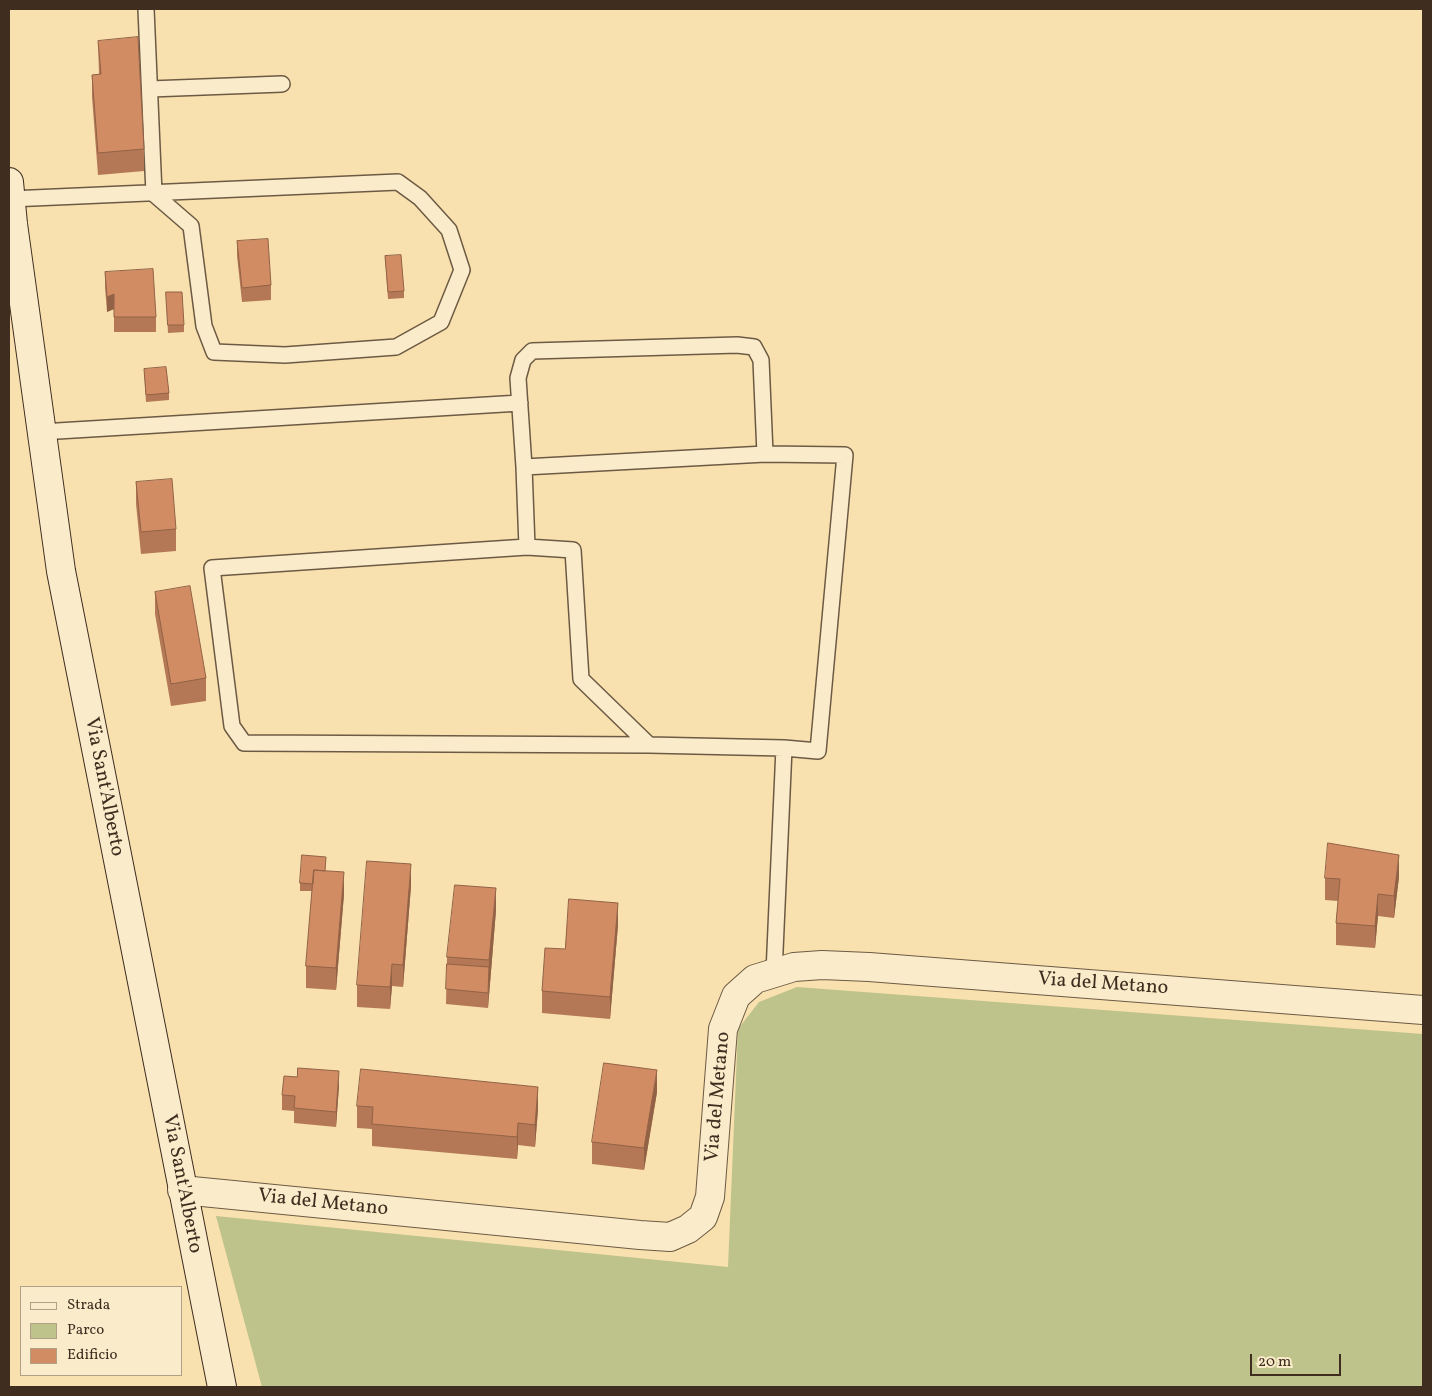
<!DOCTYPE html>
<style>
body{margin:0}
#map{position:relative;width:1432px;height:1396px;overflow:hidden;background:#f8e1ae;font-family:Vollkorn,serif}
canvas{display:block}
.frame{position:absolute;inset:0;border:10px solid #3f2d20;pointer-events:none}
.legend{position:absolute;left:20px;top:1286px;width:162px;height:90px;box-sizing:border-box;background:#faecca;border:1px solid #afa086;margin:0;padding:6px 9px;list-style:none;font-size:15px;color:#3f2d20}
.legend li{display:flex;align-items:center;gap:10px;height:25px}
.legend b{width:25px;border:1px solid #afa086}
.scale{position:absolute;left:1250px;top:1354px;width:91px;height:22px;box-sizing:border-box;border:2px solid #3f2d20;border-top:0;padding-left:6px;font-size:15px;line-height:18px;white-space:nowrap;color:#3f2d20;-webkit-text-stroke:4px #faecca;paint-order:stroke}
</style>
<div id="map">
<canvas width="1432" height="1396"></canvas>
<div class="frame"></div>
<ul class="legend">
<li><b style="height:6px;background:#faecca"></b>Strada</li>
<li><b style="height:14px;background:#bdc38a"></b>Parco</li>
<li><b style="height:14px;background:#d18c64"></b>Edificio</li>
</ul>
<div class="scale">20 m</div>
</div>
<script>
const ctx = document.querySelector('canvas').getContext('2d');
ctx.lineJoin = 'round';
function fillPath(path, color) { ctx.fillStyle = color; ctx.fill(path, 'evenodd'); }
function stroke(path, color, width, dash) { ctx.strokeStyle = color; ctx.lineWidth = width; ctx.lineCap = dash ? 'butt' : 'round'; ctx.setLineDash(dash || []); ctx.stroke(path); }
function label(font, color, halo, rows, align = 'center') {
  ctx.font = font + ' Vollkorn,serif'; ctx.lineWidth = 4; ctx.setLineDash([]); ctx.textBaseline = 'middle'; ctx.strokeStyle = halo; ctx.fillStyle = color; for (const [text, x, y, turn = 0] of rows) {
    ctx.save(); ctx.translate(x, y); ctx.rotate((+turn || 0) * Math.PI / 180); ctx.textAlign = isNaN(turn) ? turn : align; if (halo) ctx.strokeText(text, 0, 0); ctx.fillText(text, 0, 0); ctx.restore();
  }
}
fillPath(new Path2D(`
 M797 987 1423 1034V1387H262L216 1216 728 1267 738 1029 759 1002Z`), '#bdc38a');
const lane = new Path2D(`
 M150 89 282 84
 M10 199 398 182 420 198 449 230 462 270 441 322 396 347 285 355 214 352 204 326 191 226 154 194 146 9
 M41 432 520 403
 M524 467 518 378 523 360 532 351 737 345 754 347 761 360 765 454
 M527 547 573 550 581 679 649 745 244 743 232 726 212 568 527 547 524 467 765 454 845 455 818 751 784 748
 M649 745 784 748 774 973`);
const street = new Path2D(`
 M182 1190 640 1235 670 1237 688 1229 703 1217 710 1197 723 1029 736 996 755 979 794 967 822 965 869 967 1423 1010`);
const secondary = new Path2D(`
 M9 182 13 224 61 571 222 1387`);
stroke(lane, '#6d5a44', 18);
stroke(street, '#6d5a44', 30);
stroke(secondary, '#3f2d20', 30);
stroke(lane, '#faecca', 15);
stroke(street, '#faecca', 28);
stroke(secondary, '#faecca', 28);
fillPath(new Path2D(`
 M98 41 144 149V171L98 175 92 97V75L99 74Z
 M237 241 271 285V300L242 302 237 256Z
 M385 256 404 291V298L388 299Z
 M105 272 156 317V332H114V309L107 312 105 287Z
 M166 292 184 325V332L168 333Z
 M144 369 169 393V400L146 402Z
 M136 482 176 529V551L141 554 136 504Z
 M155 592 206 678V701L171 706 155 614Z
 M326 871 344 894 336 990 306 988V966L312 891H300V883Z
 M1399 877 1394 918 1378 916 1375 948 1336 945V923L1338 901 1325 900V878Z
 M411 886 403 987 392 986 390 1009 357 1007V985Z
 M496 910 488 1008 446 1004 447 957Z
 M618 925 610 1019 542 1013V991L565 949Z
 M339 1086 336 1127 294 1123V1111L282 1110V1095Z
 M657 1092 644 1170 592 1164V1142Z
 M357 1106 538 1109 535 1147 518 1145 517 1159 372 1146V1129L357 1128Z`), '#b47856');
fillPath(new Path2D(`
 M114 294V309L107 312V297Z
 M1399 855V877L1394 918V896Z
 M411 864V886L403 987V965Z
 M344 872V894L336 990V968Z
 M496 888V910L488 1008 489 960Z
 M1378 894V916L1375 948V926Z
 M618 903V925L610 1019V997Z
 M392 964V986L390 1009V987Z
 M657 1070V1092L644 1170V1148Z
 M339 1071V1086L336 1127V1112Z
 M538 1087V1109L535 1147V1125Z
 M518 1123V1145L517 1159V1137Z`), '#926246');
const building = new Path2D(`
 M138 37 144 149 98 153 92 75 101 74 98 41Z
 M268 239 271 285 242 288 237 241Z
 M401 255 404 291 388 292 385 256Z
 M153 269 156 317H114V294L107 297 105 272Z
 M166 292H182L184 325H168Z
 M166 367 169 393 146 395 144 369Z
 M172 479 176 529 141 532 136 482Z
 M190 586 206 678 171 684 155 592Z
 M1328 843 1399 855 1394 896 1378 894 1375 926 1336 923 1340 879 1325 878Z
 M302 855 326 857 325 871 314 870 313 884 300 883Z
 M367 861 411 864 403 965 392 964 390 987 357 985Z
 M314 870 344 872 336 968 306 966Z
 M455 885 496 888 489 960 447 957Z
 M569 899 618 903 610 997 542 991 545 948 565 949Z
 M447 964 489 967 488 993 446 989Z
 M604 1063 657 1070 644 1148 592 1142Z
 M298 1068 339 1071 336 1112 294 1108 295 1096 282 1095 284 1076 297 1077Z
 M361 1069 538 1087 535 1125 518 1123 517 1137 372 1124 373 1107 357 1106Z`);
fillPath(building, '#d18c64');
stroke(building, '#926246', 1);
label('20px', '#3f2d20', '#faecca', [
 ["Via Sant'Alberto",103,787,79],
 ["Via del Metano",1103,985,4],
 ["Via del Metano",719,1097,-85],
 ["Via Sant'Alberto",181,1184,79],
 ["Via del Metano",323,1204,6]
]);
</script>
